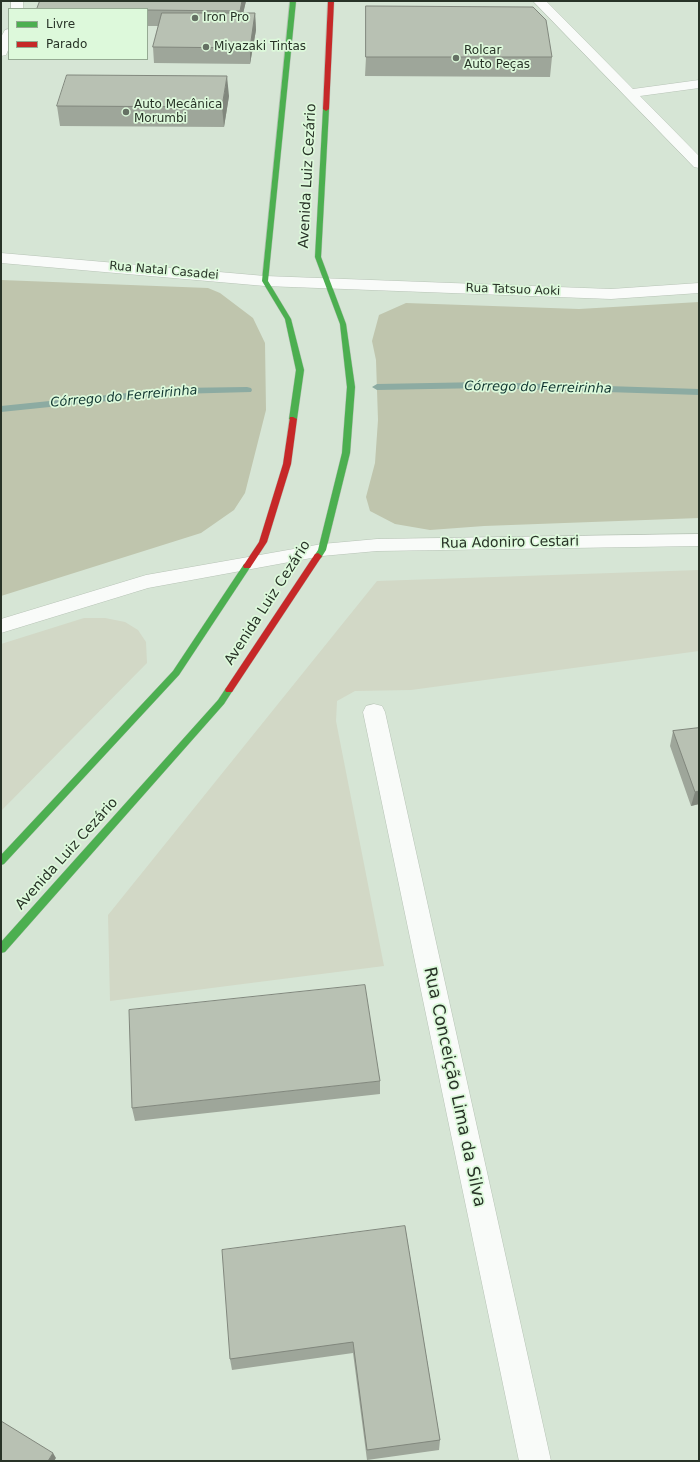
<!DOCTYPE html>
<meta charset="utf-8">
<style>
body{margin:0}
#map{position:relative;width:700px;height:1462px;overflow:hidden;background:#d6e5d5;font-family:"DejaVu Sans",sans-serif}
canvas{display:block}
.frame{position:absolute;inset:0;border:2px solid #283327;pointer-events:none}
.legend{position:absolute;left:8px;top:8px;width:140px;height:52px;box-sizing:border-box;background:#ddf9db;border:1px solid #95aa93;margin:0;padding:5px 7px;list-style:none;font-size:12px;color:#283327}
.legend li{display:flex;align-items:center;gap:8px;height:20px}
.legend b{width:20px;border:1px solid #95aa93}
</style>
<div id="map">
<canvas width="700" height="1462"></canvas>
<div class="frame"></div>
<ul class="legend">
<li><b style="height:5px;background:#4caf50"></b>Livre</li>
<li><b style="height:5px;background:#c62828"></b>Parado</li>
</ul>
</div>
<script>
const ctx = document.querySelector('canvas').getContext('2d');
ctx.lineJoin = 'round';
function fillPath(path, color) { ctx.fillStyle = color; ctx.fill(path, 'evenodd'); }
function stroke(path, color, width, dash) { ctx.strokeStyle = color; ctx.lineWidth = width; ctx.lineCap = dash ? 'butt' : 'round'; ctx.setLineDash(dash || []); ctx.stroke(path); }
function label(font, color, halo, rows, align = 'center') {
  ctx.font = font + ' "DejaVu Sans",sans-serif'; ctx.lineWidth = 3.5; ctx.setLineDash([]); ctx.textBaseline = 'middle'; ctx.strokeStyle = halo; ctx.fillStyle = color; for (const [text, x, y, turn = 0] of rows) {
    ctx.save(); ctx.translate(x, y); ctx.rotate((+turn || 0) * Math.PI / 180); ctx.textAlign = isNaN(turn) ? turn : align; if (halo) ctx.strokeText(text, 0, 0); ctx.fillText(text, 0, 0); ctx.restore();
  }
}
fillPath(new Path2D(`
 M699 570V651L411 690 355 691 337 701 336 721 384 966 110 1001 108 915 377 581Z
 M84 618H105L125 622 138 630 146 642 147 663 1 811V644Z`), '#d2d8c6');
fillPath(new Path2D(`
 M1 280 208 288 220 293 253 318 265 343 266 410 245 493 234 510 201 533 1 596Z
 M699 302V518L484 526 430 530 395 524 370 511 366 497 375 463 378 420 376 360 372 341 379 315 406 303 579 309Z`), '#bfc5ad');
fillPath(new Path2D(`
 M484 382 699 389V395L484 388 377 390 372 387 377 384Z
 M247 387 251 388 252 390 251 392 176 394 1 412V406L176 388Z`), '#8caba2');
const street = new Path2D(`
 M11 1H23V9H11Z
 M533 1H546L633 89 699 80V88L640 96 699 156V168L694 167Z
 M9 29V48L6 55 1 56V37L5 30Z
 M1 253 265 276 611 289 699 283V293L611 299 265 286 1 263Z
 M699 534V546L377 551 322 556 148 588 1 633V619L146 575 322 544 377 539Z
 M374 704 382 706 385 712 551 1461H519L363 712 366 706Z`);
const fast = new Path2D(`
 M290 1H296L268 281 291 319 304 370 297 419 293 421 289 419 296 370 285 319 262 281Z
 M326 107 329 109 321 257 346 324 355 387 350 453 326 550 321 558 318 559 314 556 318 550 342 453 347 387 340 324 315 257 323 109Z
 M247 563 251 566 179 675 4 864 1 865V855L173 671 244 564Z
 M229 687 233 690 224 704 5 952 1 953V942L218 700 226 688Z`);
const jam = new Path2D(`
 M328 1H334L329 109 326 111 323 109Z
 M290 417H293L297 419 291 464 267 542 250 568H244L243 566 259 542 283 464Z
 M318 553 322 556 232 692H226L225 690 226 688 315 554Z`);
stroke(street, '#b7c3b6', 1);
stroke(fast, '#b7c3b6', 1);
stroke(jam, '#b7c3b6', 1);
fillPath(street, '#f9fbf9');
fillPath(fast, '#4caf50');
fillPath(jam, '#c62828');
fillPath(new Path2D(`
 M40 1H246L243 13H255L256 30 250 64 154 63 153 47 158 26H147V9H37Z
 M366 57H552L550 77 365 76Z
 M229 96 224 127 60 126 57 106Z
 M699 728V804L691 806 670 746 673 731Z
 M380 1081V1094L135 1121 132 1108Z
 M405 1226 440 1440 439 1450 367 1460 353 1353 232 1370 230 1359Z`), '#9ea69a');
fillPath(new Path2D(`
 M242 1H246L240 27V11Z
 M255 13 256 30 250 64V48Z
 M227 76 229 96 224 127 222 107Z
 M699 791V804L691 806 695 792Z
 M53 1453 56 1458 54 1461H48Z`), '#81877d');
const building = new Path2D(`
 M40 1H242L240 11 147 10V9H37Z
 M366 6 533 7 546 20 552 57H366Z
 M162 13H255L250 48 153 47Z
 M67 75 227 76 222 107 57 106Z
 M699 728V791L695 792 673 731Z
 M365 985 380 1081 132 1108 129 1010Z
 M405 1226 440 1440 367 1450 353 1342 230 1359 222 1250Z
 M1 1421 53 1453 48 1461H1Z`);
fillPath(building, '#b8c1b3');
stroke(building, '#81877d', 1);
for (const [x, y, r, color] of [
 [195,18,4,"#657164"],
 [206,47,4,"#657164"],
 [456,58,4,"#657164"],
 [126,112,4,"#657164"]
]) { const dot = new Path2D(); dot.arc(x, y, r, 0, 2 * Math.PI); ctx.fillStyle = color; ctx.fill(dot); stroke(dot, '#ddf9db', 1.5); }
label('12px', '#283327', '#ddf9db', [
 ["Iron Pro",203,18],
 ["Miyazaki Tintas",214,47],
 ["Rolcar",464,51],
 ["Auto Peças",464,65],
 ["Auto Mecânica",134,105],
 ["Morumbi",134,119]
], 'left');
label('12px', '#283327', '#ddf9db', [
 ["Rua Natal Casadei",164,271,5],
 ["Rua Tatsuo Aoki",513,290,2]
]);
label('italic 13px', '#113631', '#ddf9db', [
 ["Córrego do Ferreirinha",538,388,1],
 ["Córrego do Ferreirinha",124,397,-5]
]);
label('14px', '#283327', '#ddf9db', [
 ["Avenida Luiz Cezário",308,176,-87],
 ["Rua Adoniro Cestari",510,543,-1],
 ["Avenida Luiz Cezário",268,603,-57],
 ["Avenida Luiz Cezário",67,854,-48]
]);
label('17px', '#283327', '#ddf9db', [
 ["Rua Conceição Lima da Silva",454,1087,78]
]);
</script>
